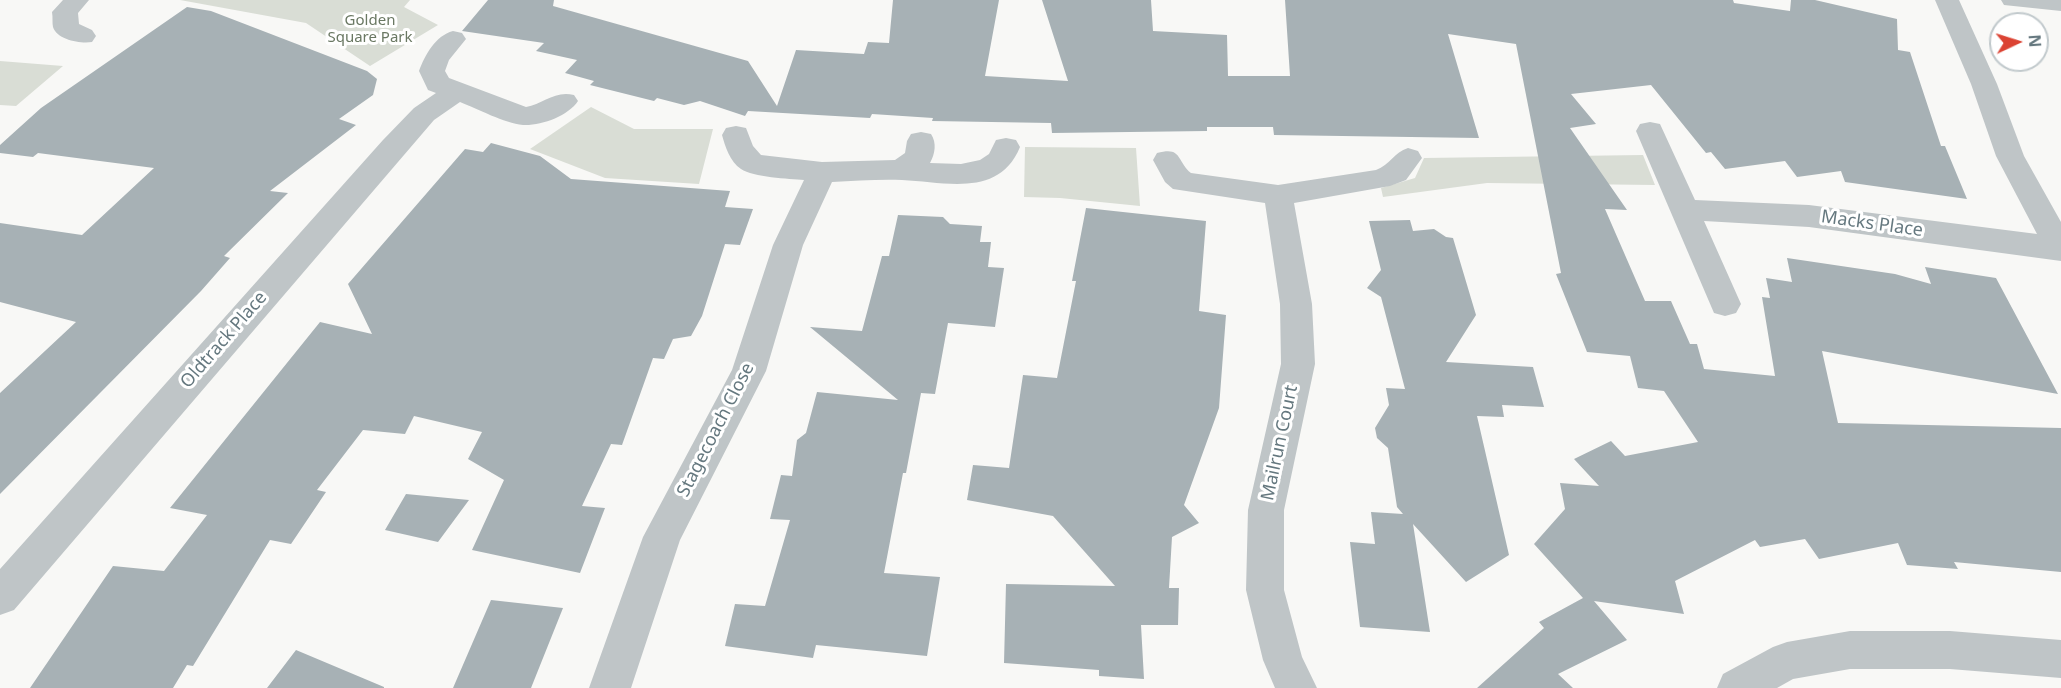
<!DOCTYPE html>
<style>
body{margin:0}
#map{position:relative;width:2061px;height:688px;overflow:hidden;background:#f8f8f6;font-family:"Noto Sans",sans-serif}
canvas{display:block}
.north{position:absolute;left:1989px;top:12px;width:60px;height:60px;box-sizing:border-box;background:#fff;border:2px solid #c1c9cc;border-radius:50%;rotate:86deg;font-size:16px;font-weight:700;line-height:24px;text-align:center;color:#65787f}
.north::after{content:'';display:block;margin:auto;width:21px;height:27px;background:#db4333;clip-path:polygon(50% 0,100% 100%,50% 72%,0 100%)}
</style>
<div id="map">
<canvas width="2061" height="688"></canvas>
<div class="north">N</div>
</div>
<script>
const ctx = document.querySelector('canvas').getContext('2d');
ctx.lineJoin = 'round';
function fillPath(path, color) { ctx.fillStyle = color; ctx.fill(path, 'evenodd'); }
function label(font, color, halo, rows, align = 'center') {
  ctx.font = font + ' "Noto Sans",sans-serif'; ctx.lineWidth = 6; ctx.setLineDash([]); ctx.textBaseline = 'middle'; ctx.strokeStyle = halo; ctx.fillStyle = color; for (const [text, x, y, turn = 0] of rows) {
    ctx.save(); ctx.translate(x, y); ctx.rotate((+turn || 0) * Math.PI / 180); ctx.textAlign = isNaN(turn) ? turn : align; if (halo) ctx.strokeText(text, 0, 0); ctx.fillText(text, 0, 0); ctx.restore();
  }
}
fillPath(new Path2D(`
 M180 0H410L404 7 438 25 370 66 306 23Z
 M0 61 63 66 16 106 0 105Z
 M591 107 634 129H713L699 184 605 178 530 149Z
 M1025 147 1136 148 1140 206 1060 198 1024 197Z
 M1643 155 1655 185 1487 183 1383 197 1381 188 1415 178 1424 158Z`), '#d9ddd5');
fillPath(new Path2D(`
 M488 0H554L553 6 748 61 777 106 796 50 864 54 868 42 889 43 893 0H999L985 76 1068 81 1042 0H1151L1153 31 1227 35 1228 76H1290L1285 0H1733L1734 3 1790 11 1791 0H1815L1897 19 1898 50 1910 52 1941 146H1945L1967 199 1845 182 1841 171 1797 177 1785 161 1725 169 1711 152 1706 153 1651 85 1571 94 1596 124 1570 128 1627 210 1605 209 1645 301H1671L1690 344H1697L1704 369 1775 376 1762 297 1770 298 1766 278 1792 282 1787 258 1895 274 1931 284 1925 267 1996 278 2058 394 1822 351 1838 423 2061 428V572L1954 562 1958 569 1907 565 1898 543 1819 559 1805 539 1760 547 1755 540 1675 581 1684 614 1594 601 1627 640 1558 674 1573 688H1477L1544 628 1539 622 1583 598 1534 544 1565 509 1560 483 1599 486 1574 459 1611 441 1625 456 1698 442 1664 391 1638 388 1630 356 1587 352 1556 274 1561 273 1516 44 1448 34 1479 138 1274 135 1273 127H1207V131L1052 133 1051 123 932 121 933 118 872 114 870 118 748 111 745 116 700 101 684 105 657 98 654 101 590 85 594 81 565 73 577 60 536 51 544 43 462 31Z
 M187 7 211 11 367 71 377 79 373 95 339 119 356 125 270 191 288 193 224 256 230 258 201 291 0 494V393L76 322 0 302V223L82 235 154 168 38 153 33 157 0 153V145L41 108Z
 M491 143 540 156 571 179 730 191 725 207 753 209 740 245 725 244 702 316 691 336 673 339 664 359 653 358 622 445 611 444 582 506 605 508 580 573 472 550 504 480 468 459 482 432 414 416 405 434 363 430 317 490 326 492 291 544 270 540 193 666 187 665 173 688H30L113 566 164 571 207 515 170 508 320 322 372 334 348 284 465 149 483 152Z
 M1086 208 1206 221 1199 311 1226 315 1219 408 1184 505 1199 523 1172 537 1169 588H1179L1178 625H1141L1144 679 1099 676V670L1004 663 1006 584 1115 586 1053 516 967 500 973 465 1009 468 1023 375 1057 378 1076 281H1072Z
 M898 215 943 217 950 224 982 226 980 242H991L988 267 1004 268 995 327 948 323 935 394 921 393 906 473H903L884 573 940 577 927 656 816 645 813 658 725 646 735 604 765 606 790 520 770 519 781 475 792 476 797 440 806 433 817 392 898 400 810 327 862 331 882 256H889Z
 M1410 220 1413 231 1434 229 1446 237 1453 238 1476 315 1446 362 1533 367 1544 407 1502 405 1504 417 1477 416 1509 555 1466 582 1413 524 1430 632 1360 627 1350 542 1375 544 1371 512 1403 514 1397 507 1388 448 1377 438 1375 428 1389 405 1386 388 1405 389 1381 297 1367 288 1381 270 1369 221Z
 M406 494 469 500 438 542 385 530Z
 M491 600 563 608 531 688H453Z
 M296 650 384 687V688H267Z`), '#a7b1b5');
fillPath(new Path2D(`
 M63 0H89L78 13 79 24 92 30 96 36 92 42C81 44 57 40 53 27 52 23 53 17 52 12Z
 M1935 0H1959L1997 84 2024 156 2061 222V261L1809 227 1704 221 1741 304 1736 313 1725 316 1714 313 1636 131 1640 124 1650 122 1660 124 1695 200 1809 205 2037 234 1996 156 1971 84Z
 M2001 0H2061V11L2004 5Z
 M453 31 462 33 466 39 449 60 445 71 449 78 526 107C543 104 555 90 574 95L578 101C568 116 541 126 523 125 504 123 478 109 460 102L434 120 14 610 0 615V569L383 140 414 108 436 93 428 90 419 71C425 55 435 36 453 31Z
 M736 126 746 128 753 146 761 155 822 162 895 160 905 153 907 141 911 134 921 132 931 134C937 143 935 154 930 163L961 164 980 160 989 154 996 140 1006 138 1016 140 1020 147C999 198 946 182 902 180 879 179 855 181 832 182L803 245 766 371 680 540 631 688H589L643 537 732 370 773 245 804 180C789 179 753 177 741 169 730 162 725 146 722 135L726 128Z
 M1408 148 1418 151 1422 158 1406 180 1390 186 1294 203 1312 304 1315 364 1284 510V590L1302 657 1317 688H1275L1263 660 1246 590 1248 510 1281 364 1280 304 1265 203 1173 189 1165 182 1153 160 1157 153C1182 146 1176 160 1191 173L1278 185 1376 170C1390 165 1394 152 1408 148Z
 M1850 631H1950L2061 640V678L1950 669H1850L1793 679 1777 688H1717L1723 674 1773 647 1787 642Z`), '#bfc5c7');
label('15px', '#6a7863', '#fff', [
 ["Golden",370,21],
 ["Square Park",370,38]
]);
label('18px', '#65787f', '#fff', [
 ["Macks Place",1872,224,8],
 ["Oldtrack Place",224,340,-49],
 ["Stagecoach Close",716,430,-63],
 ["Mailrun Court",1280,443,-78]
]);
</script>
